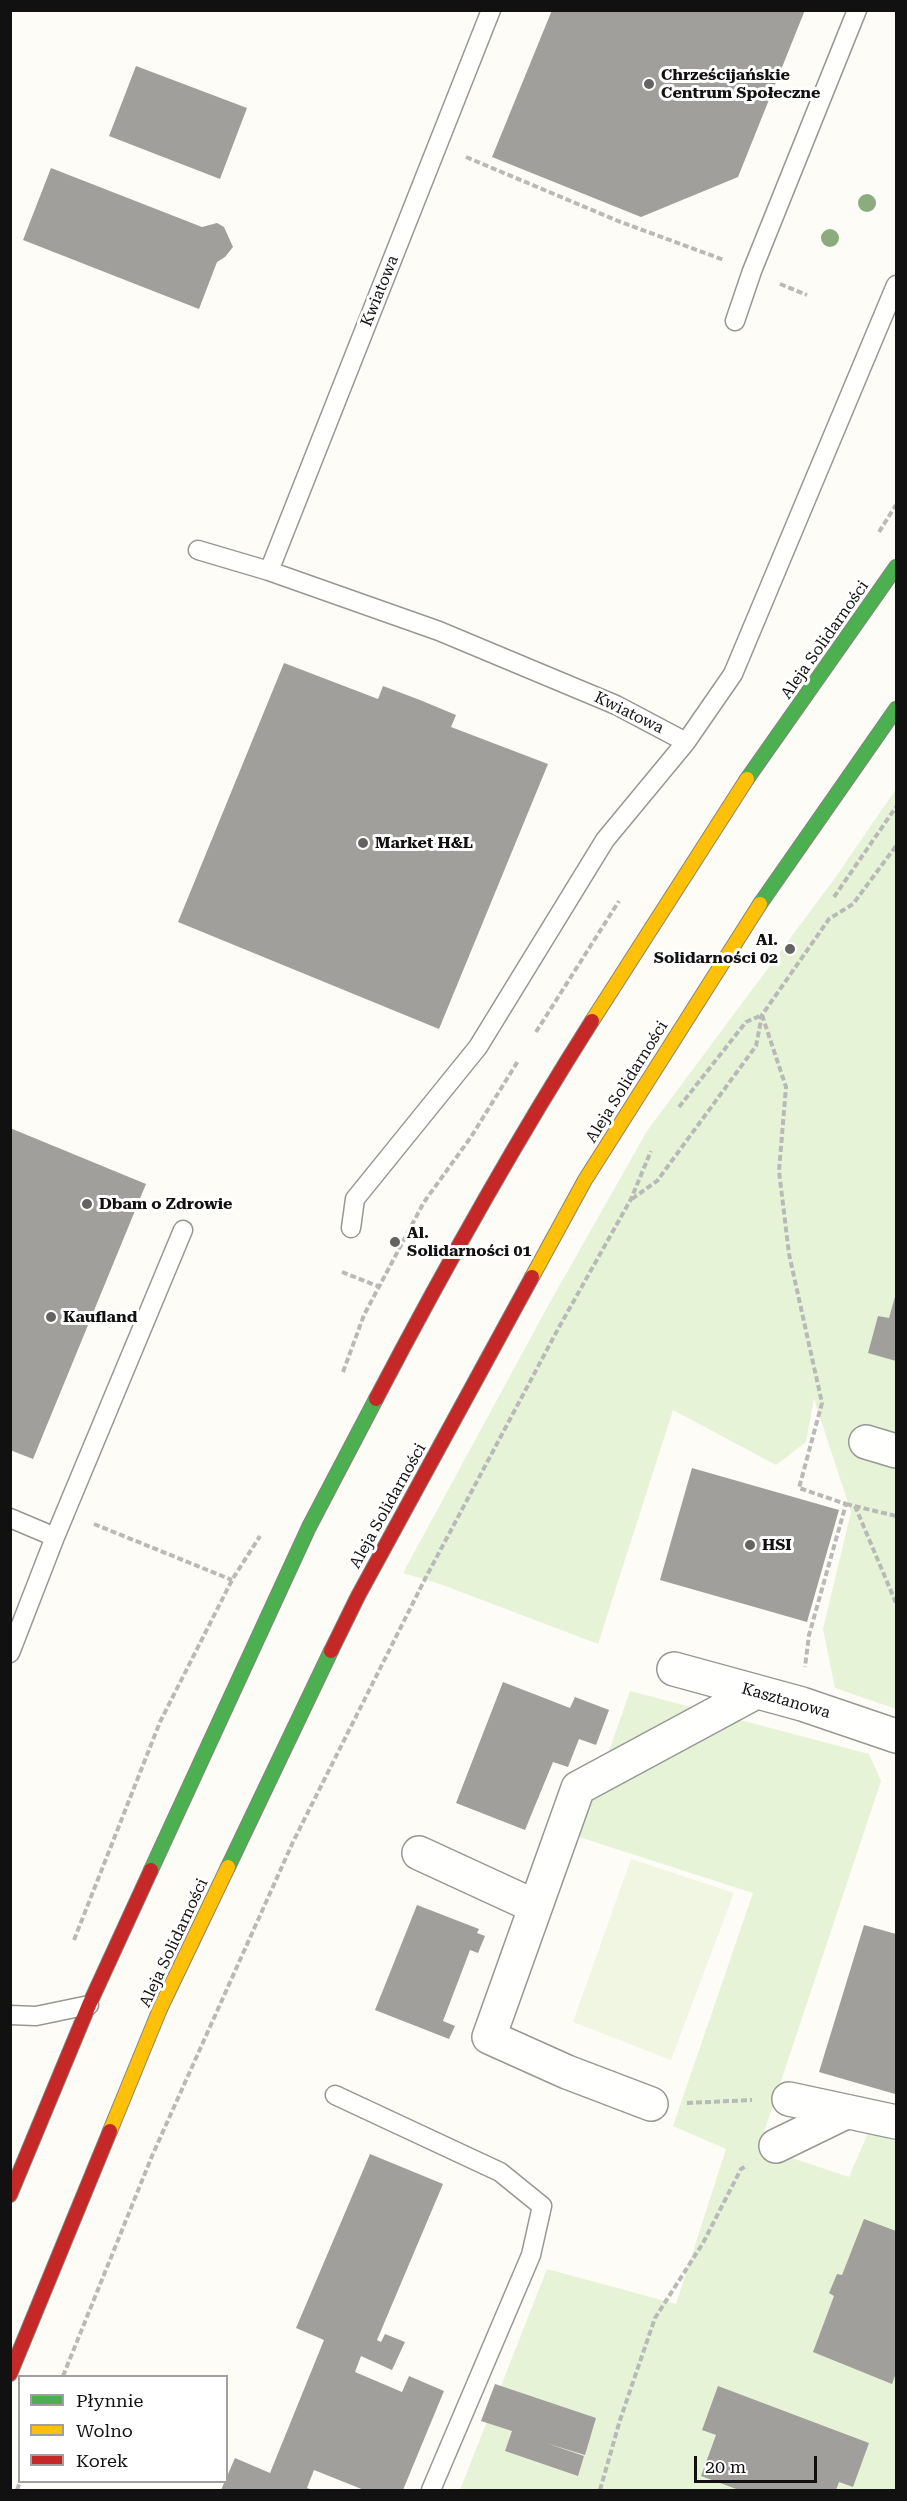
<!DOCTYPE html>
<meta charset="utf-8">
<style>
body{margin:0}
#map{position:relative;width:907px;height:2501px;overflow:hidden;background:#fdfcf7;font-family:"Roboto Serif",serif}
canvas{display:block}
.frame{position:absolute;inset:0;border:12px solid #111;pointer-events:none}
.legend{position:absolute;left:18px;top:2375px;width:210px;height:108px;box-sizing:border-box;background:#fff;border:2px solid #a0a0a0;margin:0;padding:8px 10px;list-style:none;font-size:18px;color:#111}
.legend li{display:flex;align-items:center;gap:12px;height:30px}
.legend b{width:30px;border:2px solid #a0a0a0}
.scale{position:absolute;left:694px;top:2456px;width:123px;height:27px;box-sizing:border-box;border:3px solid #111;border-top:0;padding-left:8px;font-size:18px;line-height:21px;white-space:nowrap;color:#111;-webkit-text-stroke:4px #fff;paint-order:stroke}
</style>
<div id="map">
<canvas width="907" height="2501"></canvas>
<div class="frame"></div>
<ul class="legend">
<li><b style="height:8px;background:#4caf50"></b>Płynnie</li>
<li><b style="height:8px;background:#ffc107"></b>Wolno</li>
<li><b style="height:8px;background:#c62828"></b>Korek</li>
</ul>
<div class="scale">20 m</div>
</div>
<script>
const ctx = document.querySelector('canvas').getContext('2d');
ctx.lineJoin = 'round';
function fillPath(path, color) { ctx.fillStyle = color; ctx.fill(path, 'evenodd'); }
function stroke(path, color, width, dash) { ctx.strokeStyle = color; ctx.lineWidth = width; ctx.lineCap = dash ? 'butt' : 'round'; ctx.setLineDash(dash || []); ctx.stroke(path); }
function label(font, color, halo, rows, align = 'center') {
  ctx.font = font + ' "Roboto Serif",serif'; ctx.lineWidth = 6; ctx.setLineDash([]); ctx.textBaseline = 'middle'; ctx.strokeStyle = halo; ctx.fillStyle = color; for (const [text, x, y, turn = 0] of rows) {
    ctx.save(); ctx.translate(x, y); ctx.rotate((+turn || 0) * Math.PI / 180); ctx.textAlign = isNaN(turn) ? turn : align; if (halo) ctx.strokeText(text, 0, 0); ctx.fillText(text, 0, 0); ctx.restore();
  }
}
fillPath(new Path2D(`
 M896 789V1709L835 1688 823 1629 851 1512 814 1399 806 1442 776 1465 673 1410 598 1644 440 1584 403 1573 549 1304 647 1131 835 878Z
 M630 1691 869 1754 881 1781 759 2147 849 2177 868 2133 896 2141V2490H460L547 2269 676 2304 726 2149 673 2126 753 1893 579 1837Z`), '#e7f3d7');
fillPath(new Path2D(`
 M631 1859 734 1893 671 2060 573 2022Z`), '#f0f6e1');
fillPath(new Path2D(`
 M552 10H805L738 177 641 217 492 157Z
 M136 66 247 108 220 179 109 136Z
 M51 168 202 227 217 223 224 227 233 247 225 257 217 262 199 309 23 240Z
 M284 663 378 699 383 686 420 700 456 715 451 727 548 764 439 1029 178 922Z
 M10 1128 146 1184 33 1459 10 1450Z
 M896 1293V1361L868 1353 878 1316 889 1318Z
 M692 1468 839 1510 807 1622 660 1580Z
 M503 1682 570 1708 575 1697 609 1710 596 1745 579 1739 568 1767 553 1762 525 1830 456 1803Z
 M417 1905 479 1929 477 1933 485 1936 478 1953 470 1950 443 2021 455 2026 449 2039 375 2010Z
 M864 1925 896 1934 895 2094 819 2072Z
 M370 2154 443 2184 377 2340 381 2342 385 2334 405 2342 392 2370 361 2356 355 2372 402 2392 409 2376 444 2391 403 2490H364L314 2470 307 2488 313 2490H221L235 2458 270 2473 324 2340 296 2328Z
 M864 2219 896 2231V2373L892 2384 813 2352 834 2296 829 2293 837 2274 842 2275Z
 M495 2384 596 2418 585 2455 546 2443 584 2456 578 2476 505 2451 512 2431 481 2421Z
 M718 2386 869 2443 853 2487 839 2482 836 2490H739L701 2476 716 2435 702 2430Z`), '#a19f9c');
const lane = new Path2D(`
 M735 321 752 271 857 10
 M198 550 269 571 491 10
 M269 571 439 631 616 705 686 742
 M351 1228 355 1199 478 1047 605 840 686 742 733 674 896 285
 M10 1518 55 1537 10 1653
 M55 1537 183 1230
 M10 2015 36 2016 89 2005
 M335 2095 500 2172 542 2206 531 2255 431 2490`);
const street = new Path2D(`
 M866 1442 896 1451
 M674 1669 802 1704 896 1736
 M419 1853 534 1906
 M789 2099 896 2122
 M651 2104 567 2072 489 2037 578 1788 756 1692
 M776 2146 846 2112`);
const fast = new Path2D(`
 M747 779 896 567
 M760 904 896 709
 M228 1867 331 1651
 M151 1870 309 1527 376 1399`);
const slow = new Path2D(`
 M592 1021 747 779
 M532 1277 585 1180 760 904
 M110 2131 160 2009 228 1867`);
const jam = new Path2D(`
 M376 1399C443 1271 514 1144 592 1021
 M331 1651 358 1596 532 1277
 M10 2195 89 2005 151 1870
 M10 2374 110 2131`);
stroke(lane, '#979795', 21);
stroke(street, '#979795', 36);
stroke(fast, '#858482', 16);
stroke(slow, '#858482', 16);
stroke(jam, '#858482', 16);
stroke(new Path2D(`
 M466 157 618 221 724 260
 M780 284 807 295
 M879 532 896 505
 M834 897 896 807
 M762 1015 786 1087 779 1171 789 1254 822 1403 799 1488 846 1504 809 1635 805 1667
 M536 1032 619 901
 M679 1107 746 1022 762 1015
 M632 1199 657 1181 756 1046 762 1015 829 919 853 904 896 846
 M342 1272 380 1287
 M343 1372 364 1315 424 1202 471 1137 518 1061
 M846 1504 896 1516
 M855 1506 896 1603
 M94 1524 232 1580
 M74 1940 160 1722 232 1580 260 1536
 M687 2103 752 2100
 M63 2376 152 2156 293 1842 425 1579 558 1329 631 1199 651 1151
 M17 2490 20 2482
 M600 2490 620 2420 655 2318 703 2243 741 2169 746 2166`), '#b9b9b8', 4, [6, 3]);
stroke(lane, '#fffffe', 18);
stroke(street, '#fffffe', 33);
stroke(fast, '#4caf50', 14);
stroke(slow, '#ffc107', 14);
stroke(jam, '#c62828', 14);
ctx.fillStyle = '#8cac80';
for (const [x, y] of [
 [867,203],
 [830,238]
]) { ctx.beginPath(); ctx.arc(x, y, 9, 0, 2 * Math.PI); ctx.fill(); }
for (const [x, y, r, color] of [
 [649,84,6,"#646362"],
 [363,843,6,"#646362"],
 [790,949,6,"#646362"],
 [87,1204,6,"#646362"],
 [395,1242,6,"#646362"],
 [51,1317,6,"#646362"],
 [750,1545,6,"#646362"]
]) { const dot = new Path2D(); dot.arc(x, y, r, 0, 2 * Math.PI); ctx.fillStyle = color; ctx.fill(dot); stroke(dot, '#fff', 2); }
label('bold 16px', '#111', '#fff', [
 ["Chrześcijańskie",661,75],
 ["Centrum Społeczne",661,93],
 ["Market H&L",375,843],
 ["Al.",778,940,"right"],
 ["Solidarności 02",778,958,"right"],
 ["Dbam o Zdrowie",99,1204],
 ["Al.",407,1233],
 ["Solidarności 01",407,1251],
 ["Kaufland",63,1317],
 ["HSI",762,1545]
], 'left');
label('16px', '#111', '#fff', [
 ["Kwiatowa",380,291,-68],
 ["Aleja Solidarności",825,640,-55],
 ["Kwiatowa",629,713,26],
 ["Aleja Solidarności",627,1082,-58],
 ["Aleja Solidarności",388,1506,-61],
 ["Kasztanowa",786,1701,16],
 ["Aleja Solidarności",174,1943,-65]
]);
</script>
